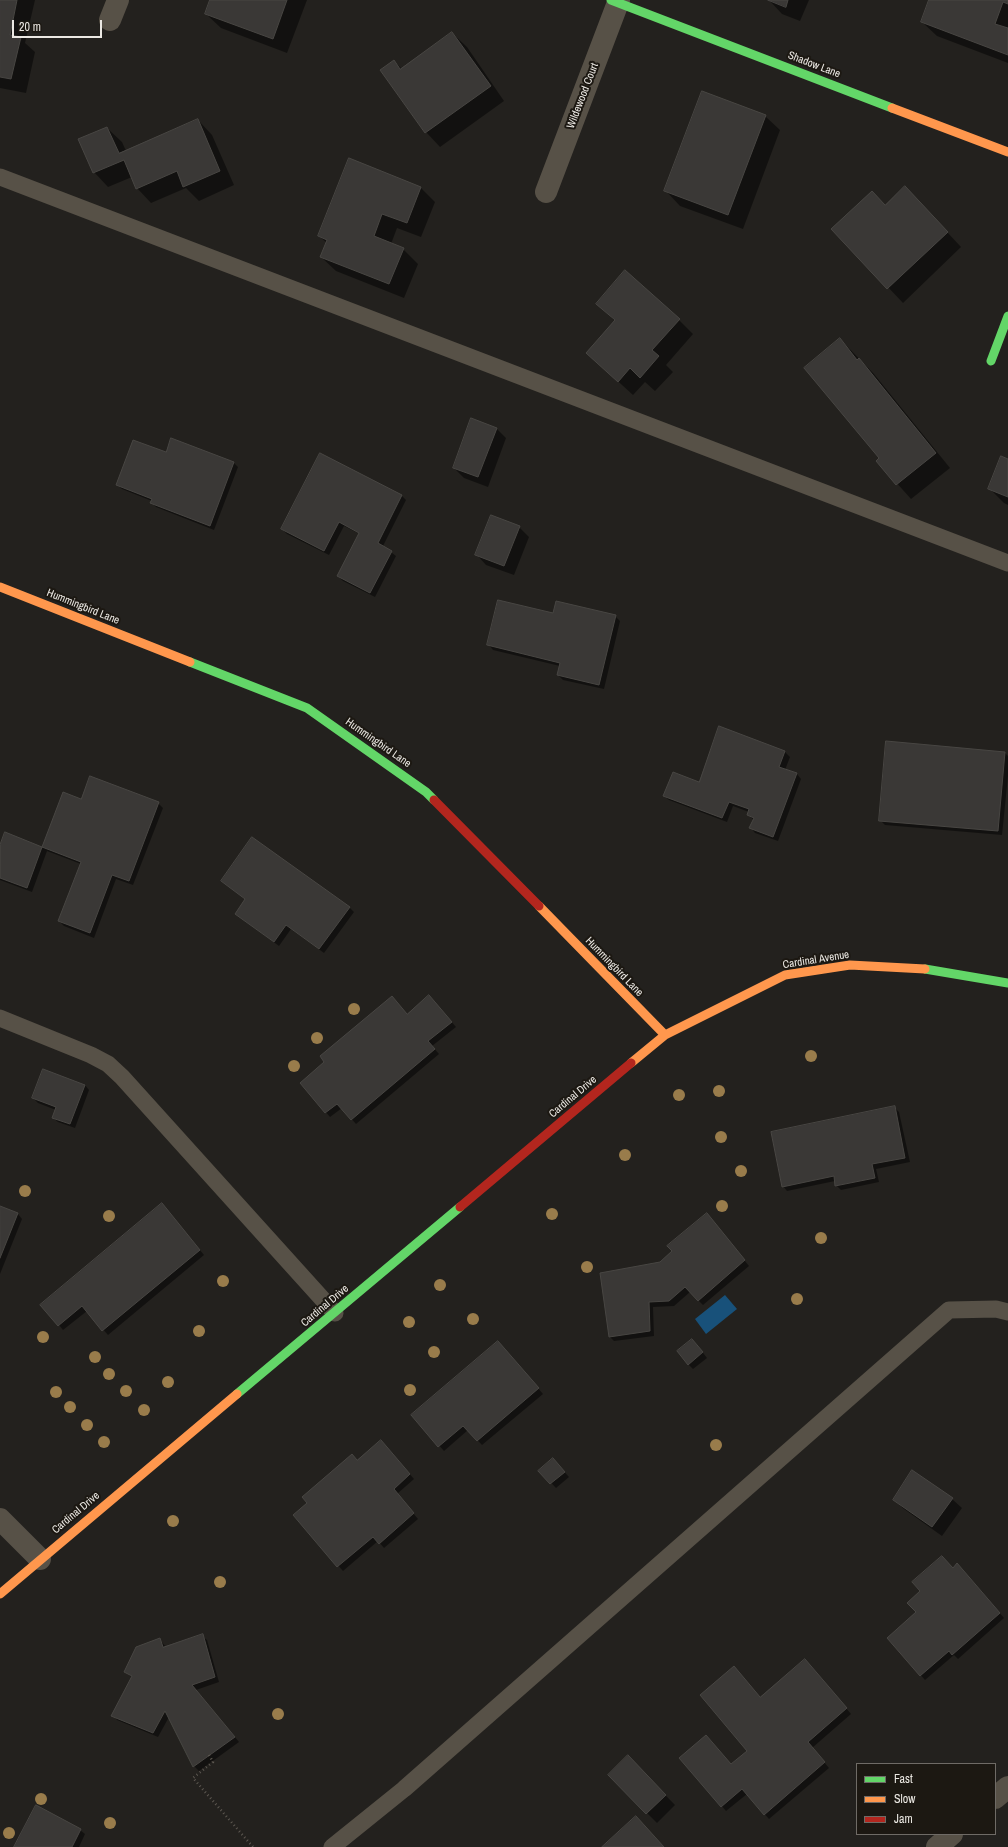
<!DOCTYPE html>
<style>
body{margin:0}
#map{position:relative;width:1008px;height:1847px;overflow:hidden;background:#23211e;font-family:"Archivo Narrow",sans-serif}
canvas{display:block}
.legend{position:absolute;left:856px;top:1763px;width:140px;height:72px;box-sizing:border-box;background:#1c1812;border:1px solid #6f6b66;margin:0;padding:5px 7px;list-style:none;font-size:12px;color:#ebe8e3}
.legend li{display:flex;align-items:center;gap:8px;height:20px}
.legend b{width:20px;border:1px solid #6f6b66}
.scale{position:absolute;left:12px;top:20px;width:90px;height:18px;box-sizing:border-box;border:2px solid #ebe8e3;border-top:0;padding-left:5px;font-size:12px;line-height:14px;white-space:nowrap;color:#ebe8e3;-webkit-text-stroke:3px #1c1812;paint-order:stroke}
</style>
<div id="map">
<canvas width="1008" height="1847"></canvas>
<ul class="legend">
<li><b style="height:5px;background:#63d668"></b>Fast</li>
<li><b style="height:5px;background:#ff974d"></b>Slow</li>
<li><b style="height:5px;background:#b3261e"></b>Jam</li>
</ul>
<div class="scale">20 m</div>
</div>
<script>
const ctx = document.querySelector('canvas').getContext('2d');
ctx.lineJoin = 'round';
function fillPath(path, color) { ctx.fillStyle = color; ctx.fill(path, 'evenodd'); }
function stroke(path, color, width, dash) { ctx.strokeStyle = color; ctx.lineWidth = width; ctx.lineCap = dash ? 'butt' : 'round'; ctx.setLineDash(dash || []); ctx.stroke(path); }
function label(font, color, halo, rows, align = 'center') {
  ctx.font = font + ' "Archivo Narrow",sans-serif'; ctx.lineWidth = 4; ctx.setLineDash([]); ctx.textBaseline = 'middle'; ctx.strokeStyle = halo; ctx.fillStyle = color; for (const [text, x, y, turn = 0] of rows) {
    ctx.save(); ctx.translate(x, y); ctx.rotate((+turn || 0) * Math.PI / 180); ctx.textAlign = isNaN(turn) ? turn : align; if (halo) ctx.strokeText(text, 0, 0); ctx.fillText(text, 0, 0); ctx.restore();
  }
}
fillPath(new Path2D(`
 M725 1295 737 1309 706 1334 695 1319Z`), '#18517a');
fillPath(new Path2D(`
 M0 0H35L25 43 35 52 26 93 0 88Z
 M211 0H307L287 53 221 28 206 14Z
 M769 0H809L800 21 782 14Z
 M930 0H1008V63L937 36 922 22Z
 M452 33 467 47 504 101 440 147 426 132 394 61 402 69Z
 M765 116 780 130 743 229 680 206 666 191Z
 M198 120 212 135 234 185 199 201 186 188 151 203 137 188 132 177 108 187 94 172 107 128 122 142 126 151Z
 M421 188 435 202 421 237 397 228 391 244 403 249 418 264 404 298 336 271 321 257 327 243 319 236Z
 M919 202 961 247 903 303 833 229 885 206Z
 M597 304 679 320 693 334 666 365 673 372 655 391 645 382 633 395 587 353 615 321Z
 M840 339 874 374 950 468 911 499 877 461 880 459Z
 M496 428 506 438 488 487 464 478 454 468Z
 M166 453 233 462 238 467 214 530 156 507 152 503V501L122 489 117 485Z
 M1008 460V505L1004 503 990 489Z
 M402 496 406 500 383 546 396 556 375 597 343 581 338 576 360 534 344 526 329 555 287 534 282 529Z
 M519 527 529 537 514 575 486 565 477 555Z
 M554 614 615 616 620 621 604 689 563 680 558 675 560 666 493 650 489 645Z
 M720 728 785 752 790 757 785 770 797 774 801 779 778 841 755 833 751 828 754 820 748 815 749 812 733 806 727 822 669 800 664 796 699 783Z
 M887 742 1005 753 1008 756V776L1002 835 885 825 880 820Z
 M64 794 82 800 158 803 163 808 133 885 116 879 94 938 64 926 59 921 81 864 47 851 32 892 0 880V848L5 834 43 848Z
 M222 881 349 907 354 912 324 953 291 929 279 946 236 914 246 900Z
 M429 996 456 1027 432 1046 439 1054 356 1124 342 1108 330 1117 301 1083 407 1015Z
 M85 1085 89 1090 75 1128 58 1122 53 1118 56 1110 38 1103 33 1098Z
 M894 1107 899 1112 910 1162 876 1169 879 1182 841 1190 836 1185 835 1181 787 1191 783 1186Z
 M0 1207 18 1214 22 1219 0 1274Z
 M166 1209 204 1255 108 1335 87 1311 63 1330 59 1325Z
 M711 1219 749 1266 703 1305 690 1292 674 1306 653 1307 654 1336 614 1341 610 1337 660 1262Z
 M697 1345 707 1358 693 1369 688 1364Z
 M503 1347 543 1394 482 1445 468 1430 444 1451 412 1415Z
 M381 1441 414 1479 397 1494 418 1519 384 1548 378 1541 343 1571 294 1515Z
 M557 1464 569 1477 556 1488 540 1471Z
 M952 1499 962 1508 942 1536 904 1509 894 1500Z
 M953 1569H962L1004 1618 958 1659 954 1655 925 1680 888 1638 917 1612Z
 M202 1636 207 1640 219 1682 196 1690 239 1742 199 1771 194 1766 169 1717 158 1737 117 1720 113 1715 132 1677 126 1672 160 1640 166 1647Z
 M810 1665 851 1714 812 1748 829 1768 769 1819 747 1794 726 1811 681 1758 731 1765 748 1751 761 1698Z
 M628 1757 675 1805 657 1823 609 1775Z
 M80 1830 85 1834 79 1847H16Z`), '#0007');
const building = new Path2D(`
 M0 0H17L10 35 21 37 11 79 0 77Z
 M210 0H287L273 39 205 14Z
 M768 0H788L786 7Z
 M929 0H1008V4L1003 2 995 24 1008 28V55L921 22Z
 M452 32 491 86 425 133 380 70 394 60 400 69Z
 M702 91 766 115 728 215 664 191Z
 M198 119 220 171 183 187 177 171 136 189 124 160 93 173 78 139 107 127 119 153Z
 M349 158 421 187 407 223 382 214 374 236 404 248 389 284 320 257 327 240 318 236Z
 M905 186 948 232 887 289 831 229 872 191 885 205Z
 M625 270 680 319 652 350 659 356 640 378 630 368 618 382 586 353 615 320 596 304Z
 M840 338 857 360 859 358 936 453 896 485 876 461 879 458 804 368Z
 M471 418 497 428 478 477 453 468Z
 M171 438 234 462 210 526 150 503 152 499 116 485 133 440 166 452Z
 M320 453 402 495 378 543 392 551 370 593 337 576 359 533 339 522 324 551 281 529Z
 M1001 456 1008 459V497L988 489Z
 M491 515 520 526 504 566 475 555Z
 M498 600 553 613 556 601 616 615 599 685 557 675 560 663 487 645Z
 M719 726 785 751 779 767 797 773 773 837 749 828 754 818 747 815 749 809 729 802 722 818 663 796 673 772 699 782Z
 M886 741 1005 752 998 831 879 821Z
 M90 776 159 802 129 881 112 875 90 933 58 921 81 862 42 847 63 792 81 799Z
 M5 832 42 847 27 888 0 878V845Z
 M252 837 350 907 319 949 286 925 274 942 235 914 245 899 221 881Z
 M429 995 452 1022 428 1041 435 1049 351 1120 337 1104 325 1113 300 1083 324 1062 320 1056 392 996 407 1014Z
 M43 1069 85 1085 70 1124 52 1118 56 1107 32 1098Z
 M895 1106 905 1158 872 1164 875 1178 835 1186 834 1176 782 1187 771 1132Z
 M162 1203 200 1250 102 1331 82 1306 58 1326 40 1305Z
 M0 1206 18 1213 0 1258Z
 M707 1213 745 1260 698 1301 685 1287 669 1301 649 1302 650 1331 609 1337 600 1273 660 1262 672 1251 667 1246Z
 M692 1339 703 1352 688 1365 677 1351Z
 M498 1341 539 1388 477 1441 463 1426 438 1447 411 1415Z
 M381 1440 410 1474 394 1489 414 1513 379 1544 373 1537 337 1567 293 1515 307 1503 302 1497 352 1454 357 1460Z
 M553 1458 565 1472 550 1484 538 1471Z
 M912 1470 953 1498 932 1527 893 1500Z
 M942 1556 953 1568 957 1563 1000 1613 952 1655 949 1651 920 1676 887 1638 916 1612 907 1603 920 1591 912 1582Z
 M203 1634 215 1677 192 1685 235 1737 193 1767 165 1711 153 1733 111 1716 132 1676 124 1672 136 1647 160 1638 163 1647Z
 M805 1659 847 1708 808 1742 825 1762 764 1815 742 1789 721 1807 679 1758 706 1735 731 1764 747 1751 700 1695 734 1666 760 1697Z
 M628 1755 666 1795 646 1814 608 1775Z
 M36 1805 81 1829 72 1847H14Z
 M636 1816 664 1847H602Z`);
fillPath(building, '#3a3836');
stroke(building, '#484643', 1);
stroke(new Path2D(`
 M209 1755 213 1762 193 1778 253 1847`), '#5e5952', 2.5, [1, 3]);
stroke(new Path2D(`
 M0 177 1008 563
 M0 1018 91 1055 108 1064 122 1077 335 1313
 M332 1847 404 1789 949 1310 996 1309 1008 1312`), '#575147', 17);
stroke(new Path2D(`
 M110 20 118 0
 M546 192 619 0
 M0 1519 40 1559
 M995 1798 1008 1787
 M937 1847 952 1834`), '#575147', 22);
stroke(new Path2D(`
 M611 0 892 108
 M991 361 1008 316
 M190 662 307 708 426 792 434 800
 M925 969 1008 983
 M237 1394 460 1207`), '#63d668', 9);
stroke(new Path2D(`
 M892 108 1008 152
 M0 587 190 662
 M539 906 665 1035
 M631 1063 665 1035 785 975 850 965 925 969
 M0 1594 237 1394`), '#ff974d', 9);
stroke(new Path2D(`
 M434 800 539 906
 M460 1207 631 1063`), '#b3261e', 9);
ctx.fillStyle = '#997c4b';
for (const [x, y] of [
 [354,1009],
 [317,1038],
 [811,1056],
 [294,1066],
 [719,1091],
 [679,1095],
 [721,1137],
 [625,1155],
 [741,1171],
 [25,1191],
 [722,1206],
 [552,1214],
 [109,1216],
 [821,1238],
 [587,1267],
 [223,1281],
 [440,1285],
 [797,1299],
 [473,1319],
 [409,1322],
 [199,1331],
 [43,1337],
 [434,1352],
 [95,1357],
 [109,1374],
 [168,1382],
 [410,1390],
 [126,1391],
 [56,1392],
 [70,1407],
 [144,1410],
 [87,1425],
 [104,1442],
 [716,1445],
 [173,1521],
 [220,1582],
 [278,1714],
 [41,1799],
 [110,1823],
 [9,1833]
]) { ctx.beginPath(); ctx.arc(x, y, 6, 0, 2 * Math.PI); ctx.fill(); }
label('11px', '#ebe8e3', '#1c1812', [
 ["Shadow Lane",814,65,21],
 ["Wildewood Court",583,96,-69],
 ["Hummingbird Lane",83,607,22],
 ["Hummingbird Lane",378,743,35],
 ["Cardinal Avenue",816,960,-9],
 ["Hummingbird Lane",614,967,46],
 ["Cardinal Drive",573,1097,-40],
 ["Cardinal Drive",325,1306,-40],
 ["Cardinal Drive",76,1513,-40]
]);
</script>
